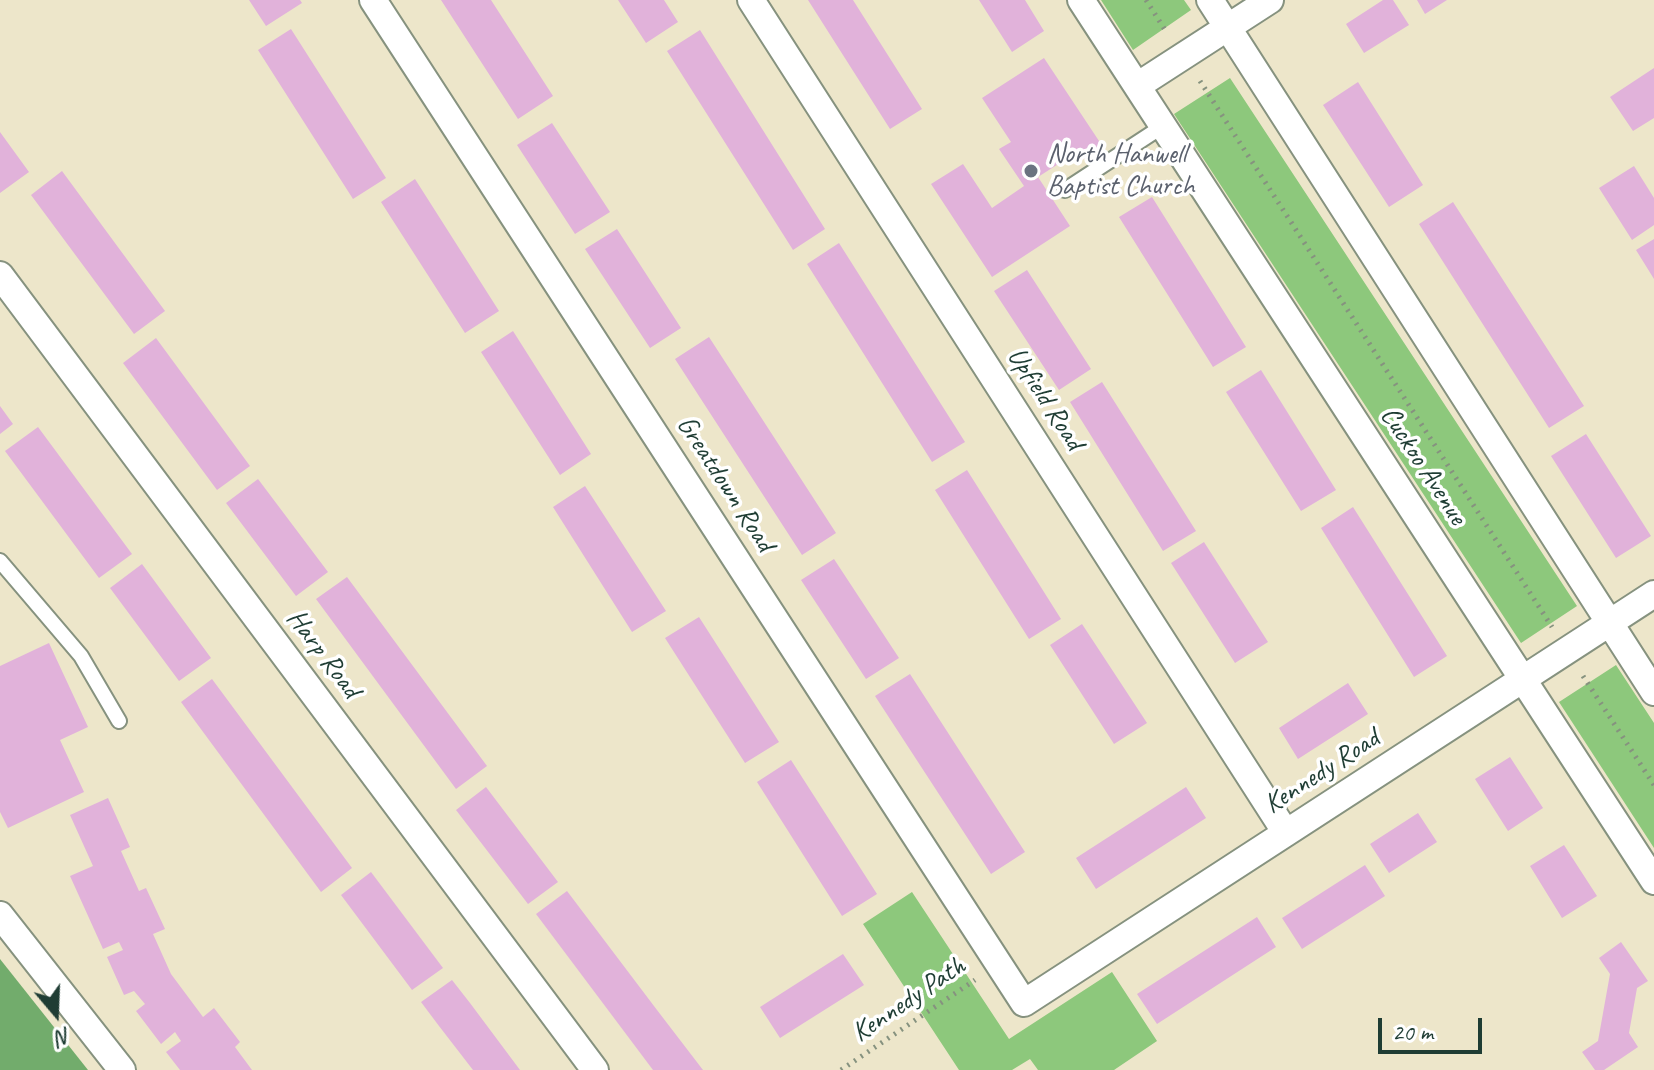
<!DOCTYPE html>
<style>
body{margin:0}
#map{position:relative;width:1654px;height:1070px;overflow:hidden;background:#ede6ca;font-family:Caveat,sans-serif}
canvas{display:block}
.north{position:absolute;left:16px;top:974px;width:80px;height:80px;-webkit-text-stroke:6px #fff;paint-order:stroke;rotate:161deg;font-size:22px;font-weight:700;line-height:32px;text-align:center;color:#1f3d34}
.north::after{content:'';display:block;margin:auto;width:28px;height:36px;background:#1f3d34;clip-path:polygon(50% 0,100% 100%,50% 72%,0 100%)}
.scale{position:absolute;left:1378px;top:1018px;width:104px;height:36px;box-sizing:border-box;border:4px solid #1f3d34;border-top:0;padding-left:10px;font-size:24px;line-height:28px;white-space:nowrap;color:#1f3d34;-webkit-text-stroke:6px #fff;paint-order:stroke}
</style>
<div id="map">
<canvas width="1654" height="1070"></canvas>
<div class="north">N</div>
<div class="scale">20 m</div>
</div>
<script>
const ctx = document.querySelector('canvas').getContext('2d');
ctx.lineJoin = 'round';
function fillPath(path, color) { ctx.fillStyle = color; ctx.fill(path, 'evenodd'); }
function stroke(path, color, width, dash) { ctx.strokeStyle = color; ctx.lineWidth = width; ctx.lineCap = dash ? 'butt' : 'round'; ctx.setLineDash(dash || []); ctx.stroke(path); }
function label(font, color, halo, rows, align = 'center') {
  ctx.font = font + ' Caveat,sans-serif'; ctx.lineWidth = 7; ctx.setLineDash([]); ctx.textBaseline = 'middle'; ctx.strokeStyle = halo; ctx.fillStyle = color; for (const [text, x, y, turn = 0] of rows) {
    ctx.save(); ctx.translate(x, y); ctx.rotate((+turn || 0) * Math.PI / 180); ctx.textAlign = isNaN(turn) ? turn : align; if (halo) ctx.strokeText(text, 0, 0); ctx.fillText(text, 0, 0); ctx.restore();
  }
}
fillPath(new Path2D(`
 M1101 0H1184L1191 10 1133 50Z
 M1230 78 1577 606 1521 643 1174 114Z
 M1616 665 1654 723V848L1559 702Z
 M912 892 1009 1039 1112 972 1157 1041 1114 1070H1038L1030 1059 1012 1070H959L863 924Z`), '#8dc87c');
fillPath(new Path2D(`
 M0 959 88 1070H0Z`), '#72ac6c');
fillPath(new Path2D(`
 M249 0H300L302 3 266 26Z
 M441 0H491L553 96 518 119Z
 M618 0H664L678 22 646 43Z
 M808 0H853L922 109 890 129Z
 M979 0H1025L1044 31 1012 52Z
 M1383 0H1393L1409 25 1364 53 1346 24Z
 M1417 0H1447L1425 14Z
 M291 29 386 178 353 199 258 50Z
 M700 30 825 229 793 250 667 51Z
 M1044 58 1103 147 1082 160 1077 152 1038 177 1070 226 992 277 931 184 963 164 992 208 1024 186 999 149 1011 142 982 98Z
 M1654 68V118L1633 131 1610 97Z
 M1358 82 1423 185 1389 207 1323 105Z
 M552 123 610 212 575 234 517 145Z
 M0 132 29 172 0 193Z
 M1634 166 1654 198V225L1632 240 1599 188Z
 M62 171 165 311 134 334 31 195Z
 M415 179 499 311 465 333 381 202Z
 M1152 197 1246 347 1213 367 1119 217Z
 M1453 202 1584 406 1549 428 1419 224Z
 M617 229 681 328 650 348 585 249Z
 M1654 239V279L1636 250Z
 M839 243 965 442 932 462 807 264Z
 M1027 270 1091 369 1059 390 994 291Z
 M513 331 591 454 560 475 481 352Z
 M709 337 836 533 802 555 675 359Z
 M156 338 250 466 217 490 123 363Z
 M1261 370 1336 490 1301 511 1226 392Z
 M1102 382 1196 531 1163 551 1070 402Z
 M0 406 13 424 0 434Z
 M38 427 132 554 99 578 5 451Z
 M1586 434 1651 536 1616 558 1551 456Z
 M967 470 1061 619 1029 639 935 490Z
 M258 479 328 572 296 596 226 503Z
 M585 486 666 611 632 632 553 507Z
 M1353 507 1447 656 1414 677 1321 528Z
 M1204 542 1268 642 1235 663 1171 563Z
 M834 559 899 658 866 679 801 580Z
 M142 564 211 658 179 681 110 588Z
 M347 577 487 766 456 789 316 599Z
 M699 617 779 742 745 763 665 638Z
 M1082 624 1147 723 1114 744 1050 645Z
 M49 643 88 727 60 740 84 792 8 828 0 812V666Z
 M910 674 1025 852 991 874 875 696Z
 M212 679 352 868 321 892 181 702Z
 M1348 683 1368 714 1298 759 1279 728Z
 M1510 757 1543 808 1508 831 1475 779Z
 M791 760 877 894 842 916 757 782Z
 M486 787 558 882 528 904 456 810Z
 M1186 787 1206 818 1096 889 1076 858Z
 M108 798 130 847 121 851 139 891 146 888 165 929 153 934 171 974 203 1017 214 1008 240 1042 235 1047 252 1070H180L166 1052 181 1041 175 1032 161 1044 136 1011 145 1004 134 991 124 995 107 957 123 950 119 942 103 949 70 876 93 866 70 815Z
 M1418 813 1437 842 1389 873 1370 844Z
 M1564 845 1597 896 1562 918 1530 866Z
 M1365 865 1385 896 1302 949 1282 918Z
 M371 872 443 968 412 990 341 895Z
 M567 891 657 1010 703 1070H653L536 914Z
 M1257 917 1276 947 1157 1024 1137 994Z
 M1621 942 1648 981 1637 988 1629 1033 1638 1047 1604 1070H1595L1582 1052 1598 1041 1610 974 1599 958Z
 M843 954 864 985 780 1038 760 1007Z
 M452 980 470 1003 520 1070H473L439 1026 421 1002Z`), '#e1b2da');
const service = new Path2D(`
 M1065 190 1163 126
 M0 561 81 656 119 721`);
const minor = new Path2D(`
 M373 0 1024 1003 1654 594
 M751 0 1286 833
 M1081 0 1654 881
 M1210 0 1654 692
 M1137 86 1270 0
 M0 275 595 1070
 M0 915 122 1070`);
stroke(service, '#86927f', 18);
stroke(minor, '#86927f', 30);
stroke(new Path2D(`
 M1146 0 1167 33
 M1200 81 1552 627
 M1583 676 1654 785
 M841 1070 975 980`), '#86927f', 5, [2, 6]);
stroke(service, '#fff', 14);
stroke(minor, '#fff', 26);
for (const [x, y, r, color] of [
 [1031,171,8,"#6b7280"]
]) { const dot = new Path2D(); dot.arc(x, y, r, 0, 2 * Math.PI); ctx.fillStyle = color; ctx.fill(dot); stroke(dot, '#fff', 3); }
label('28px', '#5b616d', '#fff', [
 ["North Hanwell",1047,155],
 ["Baptist Church",1047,187]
], 'left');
label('28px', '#1f3d34', '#fff', [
 ["Upfield Road",1045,399,57],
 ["Cuckoo Avenue",1423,466,57],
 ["Greatdown Road",725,484,57],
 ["Harp Road",323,654,53],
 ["Kennedy Road",1322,772,-33],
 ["Kennedy Path",909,1000,-34]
]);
</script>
